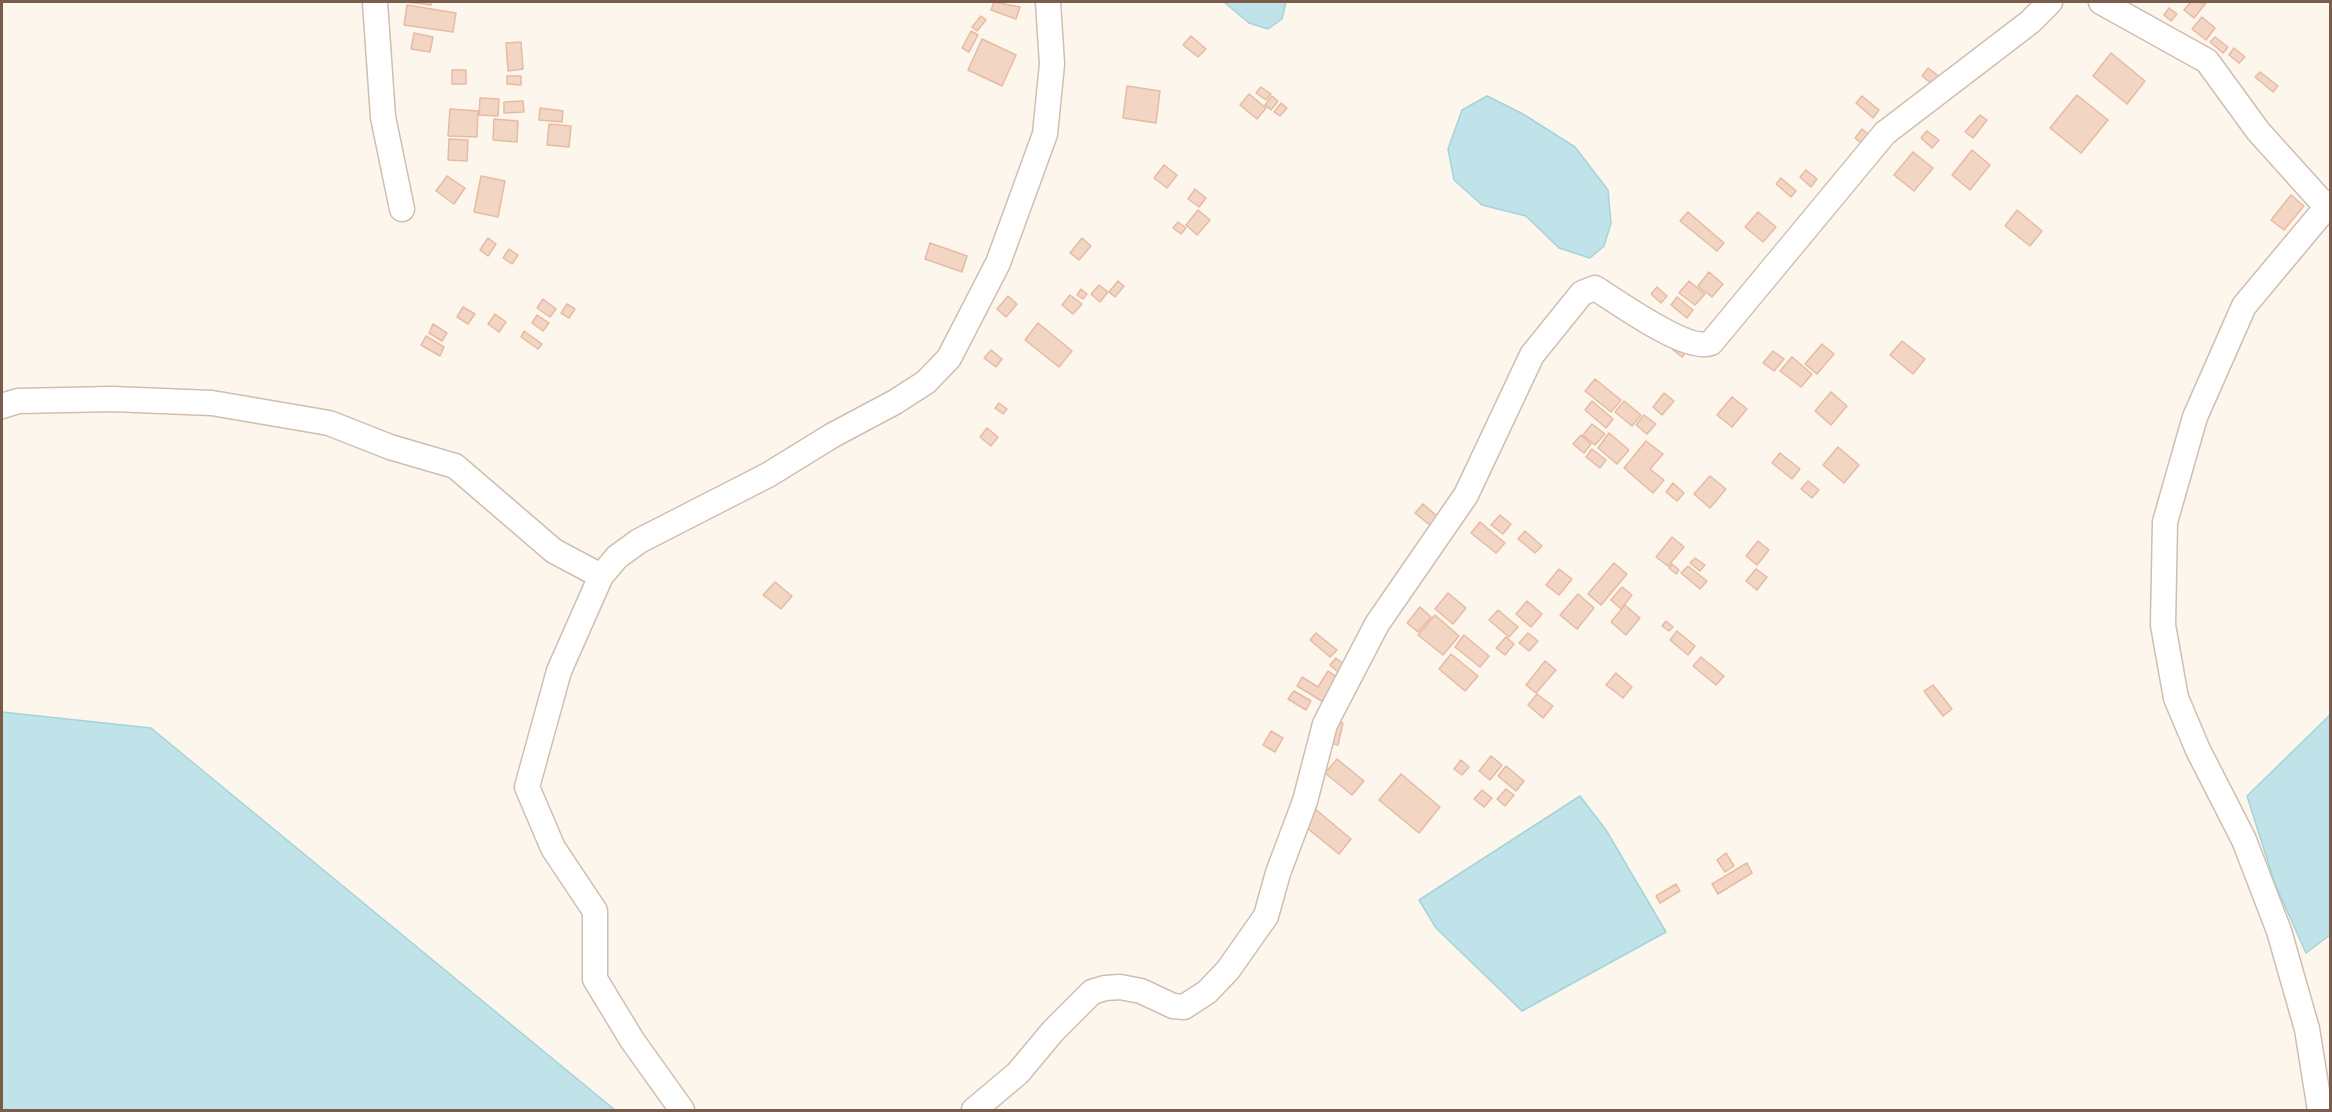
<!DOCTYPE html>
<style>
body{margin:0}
#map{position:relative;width:2332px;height:1112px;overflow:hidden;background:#fdf6ec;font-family:"Varela Round",sans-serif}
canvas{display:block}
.frame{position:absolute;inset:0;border:3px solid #7a5c4d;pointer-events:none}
</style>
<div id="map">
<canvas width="2332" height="1112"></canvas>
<div class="frame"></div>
</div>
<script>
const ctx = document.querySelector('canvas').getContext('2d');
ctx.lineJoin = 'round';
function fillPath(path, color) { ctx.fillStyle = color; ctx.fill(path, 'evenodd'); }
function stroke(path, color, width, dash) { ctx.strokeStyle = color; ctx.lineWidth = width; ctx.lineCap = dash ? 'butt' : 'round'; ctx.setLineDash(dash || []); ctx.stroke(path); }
const water = new Path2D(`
 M1224 2H1286L1282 19 1268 29 1249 23Z
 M1487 96 1523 114 1575 147 1608 190 1611 223 1604 246 1590 258 1559 248 1526 216 1482 205 1454 180 1448 149 1462 110Z
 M2 712 151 728 615 1110H2Z
 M2330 715V935L2306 953 2275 884 2247 796Z
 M1580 796 1606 830 1666 932 1522 1011 1436 928 1419 900Z`);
fillPath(water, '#bfe3e8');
stroke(water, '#a5d3da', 1.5);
const building = new Path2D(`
 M406 2H432L431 5Z
 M994 2 1020 7 1016 19 991 10Z
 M2191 2 2206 3 2194 18 2184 10Z
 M407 5 456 13 453 32 404 25Z
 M2169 8 2177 14 2171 21 2164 15Z
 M981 16 986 20 977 31 972 27Z
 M2202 17 2215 28 2206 40 2192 29Z
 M971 31 978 35 969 52 962 48Z
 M414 33 433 37 430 52 411 49Z
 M1191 36 1206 49 1198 57 1183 45Z
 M2215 37 2228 47 2223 53 2210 42Z
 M982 39 1016 55 1002 86 968 70Z
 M521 42 523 69 508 71 506 43Z
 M2234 48 2245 57 2239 63 2229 55Z
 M2111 53 2145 81 2127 104 2093 76Z
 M1928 68 1940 77 1933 85 1922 76Z
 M452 70H466V84H452Z
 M2260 72 2278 86 2273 92 2255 77Z
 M507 76H521V85L507 84Z
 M1127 86 1160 91 1156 123 1123 118Z
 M1261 87 1271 94 1266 100 1256 93Z
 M1249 94 1266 108 1257 119 1240 105Z
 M2077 95 2108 120 2081 153 2050 128Z
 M1272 96 1278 101 1271 110 1265 105Z
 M1862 96 1879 110 1873 118 1856 103Z
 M480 98 499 99 498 116 479 115Z
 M523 101 524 112 504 113V102Z
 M1281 103 1287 108 1280 116 1274 112Z
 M540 108 563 111 562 122 539 120Z
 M450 109 478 111 477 137 448 136Z
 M1980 115 1987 120 1973 138 1965 132Z
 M494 119 518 121 517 142 493 140Z
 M549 124 571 126 569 147 547 145Z
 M1862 129 1868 134 1861 143 1855 138Z
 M1927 131 1939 140 1932 148 1921 138Z
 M449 139 468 140 467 161 448 160Z
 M1972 150 1990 165 1970 190 1952 175Z
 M1913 152 1933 168 1914 191 1894 175Z
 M1164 165 1177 175 1167 188 1154 178Z
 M1806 170 1817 179 1811 187 1800 177Z
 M447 176 465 188 454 204 436 191Z
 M481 176 505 181 498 217 474 212Z
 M1781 178 1796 191 1791 197 1776 184Z
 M1195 189 1206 198 1199 207 1188 199Z
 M2291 195 2304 206 2284 230 2271 220Z
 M1198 210 1210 220 1197 235 1186 225Z
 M2017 210 2042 231 2030 246 2005 226Z
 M1688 212 1724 243 1717 251 1680 221Z
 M1758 212 1776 227 1763 242 1745 227Z
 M1178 222 1186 228 1181 234 1173 228Z
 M488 238 496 244 488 256 480 250Z
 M1082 238 1091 246 1079 260 1070 253Z
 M930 243 967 256 962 272 925 259Z
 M509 249 518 255 512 264 503 258Z
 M1709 272 1723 284 1712 297 1698 286Z
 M1118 281 1124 286 1115 297 1109 292Z
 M1689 281 1705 294 1695 305 1679 293Z
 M1099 285 1108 292 1100 302 1091 294Z
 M1657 287 1667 296 1661 303 1651 294Z
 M1081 289 1087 294 1083 299 1077 295Z
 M1070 295 1082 304 1073 314 1062 305Z
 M1008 296 1017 304 1006 317 997 309Z
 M1677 297 1693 310 1687 318 1671 305Z
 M543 299 556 309 550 317 537 308Z
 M567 304 575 309 569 318 561 313Z
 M463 307 475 314 468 324 457 317Z
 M495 314 506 322 499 332 488 324Z
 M537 315 549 323 543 331 532 323Z
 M1038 323 1072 351 1059 367 1025 340Z
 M433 324 447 333 442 341 429 333Z
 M524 331 542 344 538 349 521 337Z
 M426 336 444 347 440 356 421 345Z
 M1902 341 1925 359 1913 374 1890 355Z
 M1678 342 1688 350 1682 357 1672 349Z
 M1822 344 1834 354 1817 374 1805 364Z
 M991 350 1002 359 996 367 984 358Z
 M1773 351 1784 359 1774 371 1763 363Z
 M1792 357 1812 374 1801 387 1780 371Z
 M1595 379 1621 400 1611 412 1585 391Z
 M1831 392 1847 406 1831 425 1815 411Z
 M1664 393 1674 401 1662 415 1653 407Z
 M1732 397 1747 409 1732 427 1717 415Z
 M1592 401 1613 419 1606 428 1585 410Z
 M1624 401 1641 415 1632 426 1615 412Z
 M999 403 1007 409 1003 414 995 408Z
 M1644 415 1656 424 1647 434 1636 425Z
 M1592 424 1605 434 1595 445 1583 435Z
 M987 428 998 437 991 446 980 437Z
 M1609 433 1629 450 1617 464 1598 448Z
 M1581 435 1591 444 1584 453 1573 444Z
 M1646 441 1663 454 1650 469 1664 480 1653 493 1624 468Z
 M1838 447 1859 465 1844 483 1823 465Z
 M1592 449 1606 460 1600 468 1586 457Z
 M1780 453 1800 469 1792 479 1772 463Z
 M1710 476 1726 489 1710 508 1694 494Z
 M1808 481 1819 490 1812 498 1801 489Z
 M1673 483 1684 493 1677 501 1666 492Z
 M1423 504 1438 517 1431 526 1415 513Z
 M1500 515 1511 524 1503 534 1491 525Z
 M1480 522 1505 543 1496 553 1471 533Z
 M1525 531 1542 546 1535 553 1518 539Z
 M1672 537 1684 547 1668 566 1656 557Z
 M1758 541 1769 550 1757 565 1746 556Z
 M1695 558 1705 565 1700 571 1690 563Z
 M1614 563 1627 574 1601 605 1588 594Z
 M1672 564 1679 570 1676 574 1669 568Z
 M1688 566 1707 581 1700 589 1681 573Z
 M1559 569 1572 579 1559 595 1546 585Z
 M1756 569 1767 577 1757 590 1746 581Z
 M775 582 792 596 781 609 763 595Z
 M1622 587 1632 595 1621 609 1611 600Z
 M1448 593 1466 608 1453 624 1435 609Z
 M1578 594 1594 608 1577 629 1560 615Z
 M1527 601 1542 614 1531 627 1516 614Z
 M1625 605 1640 618 1626 635 1611 622Z
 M1420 607 1431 617 1418 632 1407 623Z
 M1498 610 1518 627 1509 637 1489 620Z
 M1435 615 1459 636 1443 655 1418 635Z
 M1666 621 1673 627 1669 631 1662 626Z
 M1677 631 1695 646 1688 655 1670 640Z
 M1316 633 1337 650 1330 657 1310 640Z
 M1528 633 1538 641 1529 651 1519 643Z
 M1464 635 1489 656 1480 667 1455 647Z
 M1506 637 1514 644 1505 655 1496 648Z
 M1451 654 1478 676 1465 691 1439 669Z
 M1701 657 1724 676 1716 685 1693 666Z
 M1336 658 1347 667 1340 674 1330 665Z
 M1545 661 1556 670 1536 693 1526 685Z
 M1328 671 1340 679 1325 703 1297 686 1302 677 1318 687Z
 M1616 673 1632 687 1623 698 1606 685Z
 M1933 685 1952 709 1943 716 1924 691Z
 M1294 691 1311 701 1306 710 1288 699Z
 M1537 694 1553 706 1543 718 1528 705Z
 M1334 721 1343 723 1338 745 1330 743Z
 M1271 731 1283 738 1275 752 1263 745Z
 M1491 756 1502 765 1490 780 1479 771Z
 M1337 759 1364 781 1352 795 1325 773Z
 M1461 760 1469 767 1462 775 1454 769Z
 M1506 766 1524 781 1516 791 1498 776Z
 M1401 774 1440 807 1419 833 1379 800Z
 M1506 789 1514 795 1505 806 1497 799Z
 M1482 790 1492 798 1484 807 1474 799Z
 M1314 808 1351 839 1339 854 1301 823Z
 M1726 853 1734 866 1725 872 1717 860Z
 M1747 863 1752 873 1718 894 1712 884Z
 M1676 884 1680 891 1660 903 1656 896Z`);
fillPath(building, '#f3d5c3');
stroke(building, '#e6bba3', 1.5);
const minor = new Path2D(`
 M375 2 383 117 402 209
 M2101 2 2207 61 2258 131 2330 211
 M2 406 18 401 112 399 212 403 329 423 390 447 455 466 554 551 601 576
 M682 1110 632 1040 595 979V911L553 848 527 787 559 671 601 576 617 557 639 541 768 475 833 435 895 402 926 382 949 358 998 263 1045 134 1052 64 1048 2
 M974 1110 1018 1073 1053 1031 1092 992 1105 988 1120 987 1141 991 1173 1006 1184 1007 1207 992 1228 970 1266 916 1278 873 1305 801 1325 724 1377 624 1466 495 1532 355 1582 293 1595 288C1618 302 1687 353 1711 343L1885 133 2030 22 2050 2
 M2320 1110 2307 1029 2279 931 2244 840 2198 750 2176 698 2163 625 2165 522 2195 417 2244 306 2330 203`);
stroke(minor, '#d1beb0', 27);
stroke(minor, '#fff', 24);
</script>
